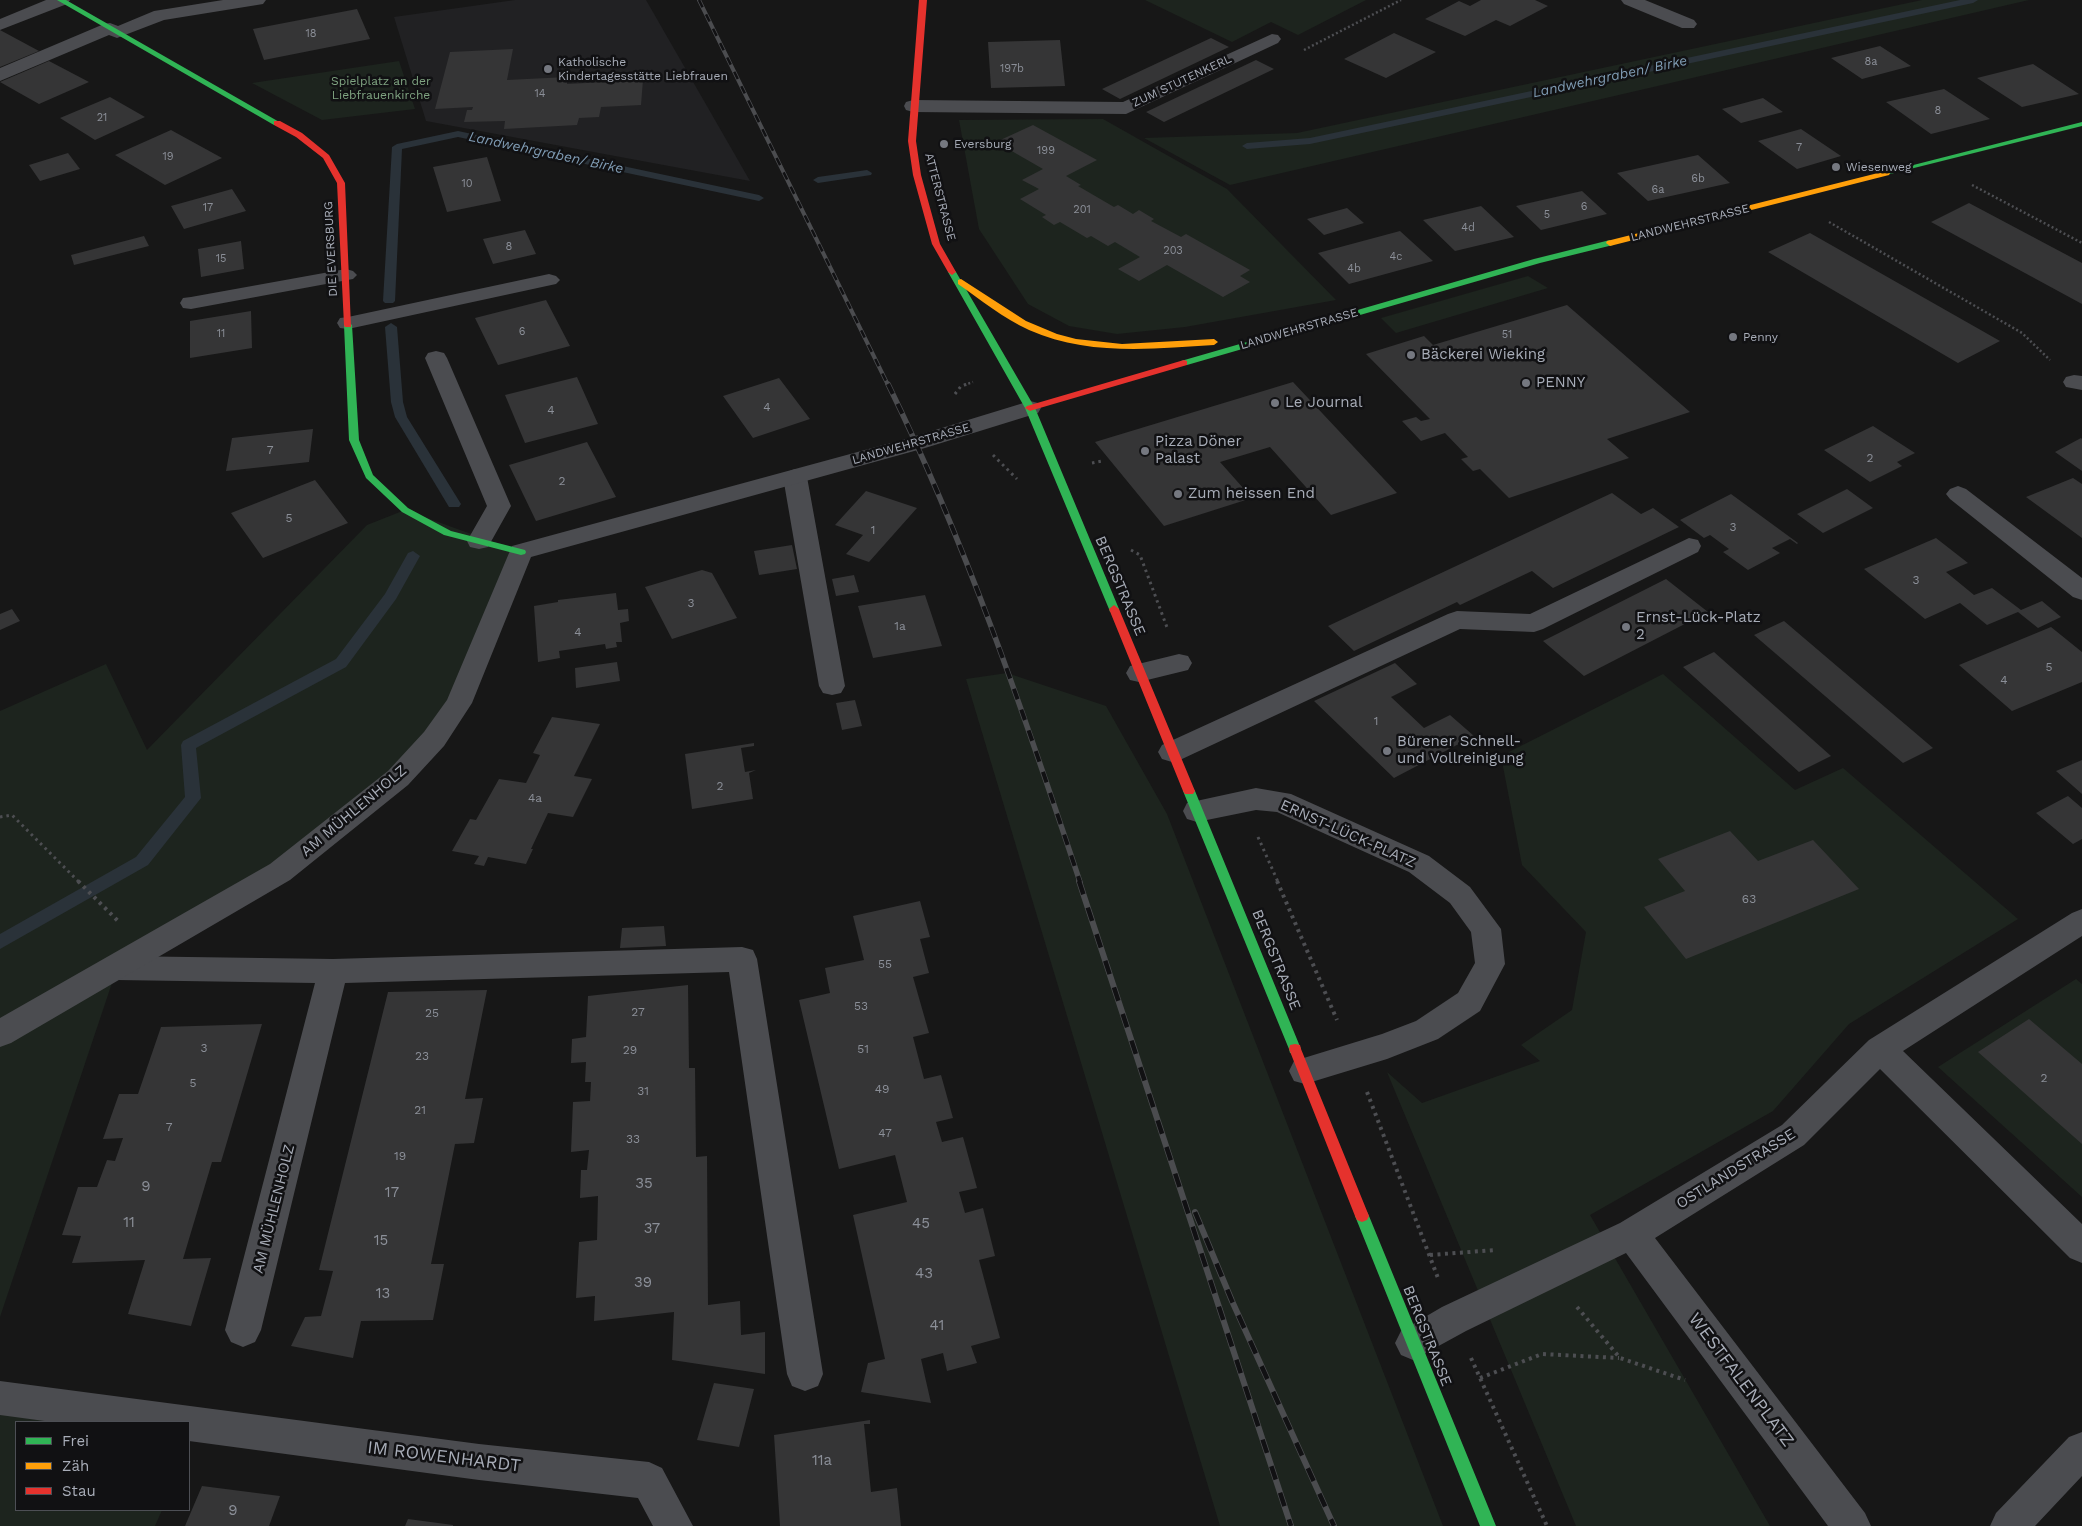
<!DOCTYPE html>
<meta charset="utf-8">
<style>
body{margin:0}
#map{position:relative;width:2082px;height:1526px;overflow:hidden;background:#171717;font-family:"Work Sans",sans-serif}
canvas{display:block}
.legend{position:absolute;left:15px;top:1421px;width:175px;height:90px;box-sizing:border-box;background:#111113;border:1px solid #4d4f55;margin:0;padding:6px 9px;list-style:none;font-size:15px;color:#a8adb8}
.legend li{display:flex;align-items:center;gap:10px;height:25px}
.legend b{width:25px;border:1px solid #4d4f55}
</style>
<div id="map">
<canvas width="2082" height="1526"></canvas>
<ul class="legend">
<li><b style="height:6px;background:#30b455"></b>Frei</li>
<li><b style="height:6px;background:#ff9f0a"></b>Zäh</li>
<li><b style="height:6px;background:#e5322d"></b>Stau</li>
</ul>
</div>
<script>
const ctx = document.querySelector('canvas').getContext('2d');
ctx.lineJoin = 'round';
function fillPath(path, color) { ctx.fillStyle = color; ctx.fill(path, 'evenodd'); }
function stroke(path, color, width, dash) { ctx.strokeStyle = color; ctx.lineWidth = width; ctx.lineCap = dash ? 'butt' : 'round'; ctx.setLineDash(dash || []); ctx.stroke(path); }
function label(font, color, halo, rows, align = 'center') {
  ctx.font = font + ' "Work Sans",sans-serif'; ctx.lineWidth = 5; ctx.setLineDash([]); ctx.textBaseline = 'middle'; ctx.strokeStyle = halo; ctx.fillStyle = color; for (const [text, x, y, turn = 0] of rows) {
    ctx.save(); ctx.translate(x, y); ctx.rotate((+turn || 0) * Math.PI / 180); ctx.textAlign = isNaN(turn) ? turn : align; if (halo) ctx.strokeText(text, 0, 0); ctx.fillText(text, 0, 0); ctx.restore();
  }
}
fillPath(new Path2D(`
 M515 0H646L750 181 426 121 394 17Z`), '#212123');
fillPath(new Path2D(`
 M1145 0H1366L1298 35 1271 22 1232 42Z
 M1922 0H2029L1230 185 1144 138 1297 133Z
 M399 61 415 109 322 120 252 83Z
 M1103 119 1227 189 1336 300 1185 327 1117 334 1069 326 1028 304 979 229 959 120Z
 M1528 276 1548 288 1396 333 1381 318Z
 M405 510 521 552 459 703 398 778 117 968 0 1317V711L106 664 147 750 367 525Z
 M1007 673 1106 706 1167 814 1443 1526H1220L966 679Z
 M1663 674 1795 790 1843 768 2018 919 1849 1024 1773 1111 1590 1215 1770 1526H1576L1387 1072 1422 1103 1540 1061 1521 1045 1572 1010 1586 932 1522 865 1501 756Z
 M2076 979 2082 984V1197L1938 1067Z
 M0 1398 185 1422H16V1510H162L155 1526H0Z`), '#1d241e');
fillPath(new Path2D(`
 M1960 0H1978L1973 3 1310 144 1247 149 1242 146 1247 143 1310 138Z
 M458 131 759 195 764 198 759 201 458 137 402 149 395 301 393 303H385L383 301 392 147 397 144Z
 M867 170 872 173 871 175 818 183 813 180 818 177Z
 M391 323 397 327 403 402 407 417 461 504 459 507H449L395 417 391 402 385 327Z
 M413 551 420 556 396 599 346 667 196 748 201 798 148 865 0 949V934L136 857 185 797 181 745 183 741 336 659 385 594 408 553Z`), '#2a3239');
fillPath(new Path2D(`
 M1481 0H1535L1548 6 1510 26 1496 20 1465 36 1425 19 1459 1 1470 6Z
 M357 9 370 39 264 60 253 29Z
 M0 30 39 51 0 67Z
 M1394 33 1436 52 1386 78 1344 59Z
 M1211 38 1229 47 1120 99 1102 89Z
 M1060 40 1065 86 991 88 988 42Z
 M1880 46 1911 66 1862 79 1831 58Z
 M513 49 507 80 567 77V84L643 80 641 105 601 107 599 117 579 118 577 125 504 129 505 121 464 122 467 110H472L473 107 435 109 450 52Z
 M1256 60 1274 69 1164 122 1146 112Z
 M49 61 89 82 39 104 0 82Z
 M2033 64 2079 94 2022 107 1977 78Z
 M1944 89 1990 119 1931 134 1886 102Z
 M110 97 145 117 95 140 60 118Z
 M1763 98 1783 112 1741 123 1722 109Z
 M1033 125 1097 160 1066 176 1081 185 1078 186 1114 207 1118 205 1133 214 1139 210 1154 219 1151 221 1181 237 1186 234 1250 270 1240 276 1250 282 1223 297 1167 265 1139 281 1118 269 1140 257 1115 242 1108 246 1091 236 1087 238 1060 222 1054 225 1042 217 1046 215 1020 199 1039 189 1022 180 1043 169 996 142Z
 M1801 129 1841 156 1797 169 1758 141Z
 M171 130 222 158 165 185 115 155Z
 M68 153 80 169 40 181 29 165Z
 M1698 155 1730 183 1648 201 1617 173Z
 M487 157 501 201 447 212 433 167Z
 M232 189 246 211 184 229 171 206Z
 M1582 191 1607 214 1541 230 1516 206Z
 M1969 203 2082 263V304L1931 222Z
 M1481 206 1514 237 1455 251 1423 220Z
 M1347 208 1364 223 1324 235 1307 219Z
 M525 230 536 254 493 264 483 239Z
 M1400 231 1433 261 1349 284 1318 253Z
 M1810 233 2000 341 1958 363 1768 252Z
 M144 236 149 246 74 265 71 255Z
 M241 241 244 269 201 277 198 249Z
 M546 300 570 346 498 365 475 318Z
 M1567 305 1690 412 1607 439 1629 458 1509 498 1480 469 1473 471 1461 459 1468 457 1445 433 1421 441 1402 421 1416 417 1421 421 1430 419 1366 354 1424 336 1433 345Z
 M251 311 252 348 190 358V321Z
 M577 377 598 424 525 443 505 395Z
 M779 378 810 419 753 438 723 396Z
 M1293 382 1397 493 1331 515 1270 447 1220 462 1252 498 1164 526 1095 442Z
 M1873 426 1915 453 1897 462 1902 466 1870 482 1824 450Z
 M313 429 309 462 226 471 232 438Z
 M2081 438 2082 439V471L2055 452Z
 M587 442 616 497 536 521 509 465Z
 M2073 478 2082 484V538L2026 497Z
 M315 480 348 523 263 558 231 513Z
 M1847 489 1873 508 1823 533 1797 514Z
 M866 491 917 508 869 562 846 554 863 535 835 525Z
 M1612 493 1641 514 1653 508 1679 527 1553 588 1532 571 1460 605 1457 602 1354 651 1328 626Z
 M1731 494 1798 543 1797 544 1790 539 1772 548 1780 553 1748 570 1723 552 1729 549 1710 535 1704 538 1680 520Z
 M1936 538 1968 563 1946 572 1974 595 1992 588 2021 610 2042 601 2061 617 2038 628 2018 612 1987 625 1960 603 1925 619 1864 569Z
 M792 545 797 569 759 575 754 551Z
 M702 570 712 573 737 618 672 639 645 587Z
 M854 575 859 592 836 596 832 579Z
 M1666 579 1708 612 1584 676 1543 641Z
 M616 593 618 610 628 609 629 621 620 623 622 642H616L617 647 606 649 605 644 559 651 560 658 538 662 534 606 558 602V600Z
 M925 595 942 646 873 658 858 606Z
 M12 609 20 621 0 630V614Z
 M1784 621 1933 748 1903 763 1754 635Z
 M2051 627 2082 652V682L2012 711 1959 665Z
 M1714 652 1831 756 1799 772 1683 667Z
 M617 662 620 681 576 688 575 668Z
 M1395 663 1417 684 1391 697 1424 728 1450 715 1474 736 1394 778 1314 701Z
 M855 700 862 726 842 730 836 703Z
 M552 717 600 724 574 776 592 779 573 817 548 813 531 849H533L526 864 488 857 484 866 474 864 479 856 452 851 470 819 476 820 499 779 526 783 540 755 533 753Z
 M754 743V746L741 748 745 772 756 770 749 773 753 799 692 809 685 754Z
 M2082 760V794L2056 771Z
 M2068 796 2082 808V839L2073 844 2036 813Z
 M1730 831 1758 861 1813 840 1859 889 1686 959 1644 907 1685 891 1658 859Z
 M920 901 930 937 920 939 929 973 913 977 929 1033 913 1037 924 1079 941 1075 953 1118 936 1122 942 1142 963 1137 977 1188 959 1192 965 1213 983 1208 995 1256 979 1260 1000 1338 971 1346 977 1363 947 1371 943 1353 921 1359 931 1403 861 1392 868 1363 885 1359 853 1215 907 1202 895 1155 839 1169 799 1000 830 993 825 968 864 960 853 916Z
 M664 926 666 946 620 948 622 928Z
 M688 985 689 1068H695L696 1157 707 1156 708 1305 740 1301 741 1335 765 1332V1374L672 1360 674 1312 594 1321 595 1296 576 1298 579 1242 597 1240 598 1196 580 1198 581 1170H587L589 1150 571 1152 573 1102 590 1101 591 1082H585L586 1062 571 1063 572 1039 586 1037 588 996Z
 M487 990 465 1099 483 1098 474 1143 455 1144 431 1264H444L433 1320 361 1321 353 1358 291 1346 305 1317 321 1316 333 1271 319 1270 388 992Z
 M2029 1019 2082 1064V1144L1978 1052Z
 M262 1024 221 1162H212L183 1259 211 1258 191 1326 128 1314 145 1260 72 1263 81 1236 62 1235 78 1187H97L107 1160 115 1161 123 1138 103 1139 119 1094H138L161 1027Z
 M714 1383 754 1389 739 1447 697 1440Z
 M870 1420V1424H864L871 1492 897 1488 901 1526H780L774 1435Z
 M202 1486 280 1496 269 1526H185Z
 M408 1519 453 1525V1526H405Z`), '#353536');
stroke(new Path2D(`
 M1304 50 1401 0
 M1972 185 2082 243
 M1829 222 2022 333 2050 360
 M964 385 973 382`), '#4d4e52', 2.5, [2, 2.5]);
stroke(new Path2D(`
 M955 394 961 386 968 384
 M993 455 1017 479
 M1092 463 1102 461
 M1131 550 1140 555 1168 630
 M0 817 12 815 79 882
 M1258 837 1278 882`), '#4d4e52', 3, [2.5, 4]);
stroke(new Path2D(`
 M78 881 118 921
 M1277 881 1337 1020
 M1367 1092 1438 1278
 M1430 1255 1495 1250
 M1577 1307 1620 1358 1685 1380
 M1471 1358 1547 1526
 M1480 1378 1542 1354 1619 1358`), '#4d4e52', 4, [3, 4.5]);
fillPath(new Path2D(`
 M46 0H70L67 4 0 30V19Z
 M223 0H266L263 4 257 5 164 20 117 38 109 35 0 81V68L104 24 110 23 118 26 154 11Z
 M1621 0H1645L1694 20 1697 24 1694 28H1682L1624 4Z
 M1272 34 1278 35 1281 39 1278 43 1126 114 913 112 906 110 904 106 906 102 913 100 1123 102Z
 M346 269 353 271 357 275 353 279 191 309 183 308 180 303 183 298 191 297Z
 M549 274 556 276 560 280 556 284 348 329 340 328 337 323 340 318 348 317Z
 M436 351 444 353 447 358 511 506 488 547 479 549 470 547 467 541 487 506 425 358 428 353Z
 M795 469 803 472 807 477 845 686 841 693 832 695 823 693 819 686 783 477 787 472Z
 M1958 486 1966 489 2082 578V600L2073 597 1950 499 1946 494 1950 489Z
 M1689 538 1698 540 1701 546 1698 552 1543 629 1534 632 1460 629 1182 759 1172 762 1162 759 1158 752 1162 745 1448 614 1457 611 1530 614Z
 M1179 654 1188 656 1192 663 1188 670 1139 682 1130 680 1126 673 1130 666Z
 M1256 788 1291 794 1429 856 1470 887 1501 929 1505 964 1480 1011 1438 1039 1387 1059 1305 1084 1294 1081 1289 1071 1294 1061 1382 1034 1416 1021 1458 993 1475 963 1471 932 1450 903 1409 872 1277 812 1256 810 1197 822 1187 819 1183 811 1187 803Z
 M742 947 753 950 757 959 823 1374 818 1386 805 1391 792 1386 787 1374 729 972 345 983 261 1330 255 1342 243 1347 231 1342 225 1330 315 983 117 980 106 977 102 968 106 959 117 956 333 959Z`), '#4b4c50');
fillPath(new Path2D(`
 M2074 375 2082 376V390L2066 387 2063 382 2066 377Z
 M1030 401 1038 403 1041 408 1038 413 925 448 531 557 472 703 444 746 408 785 290 880 11 1043 0 1047V1018L270 864 388 771 424 732 447 700 512 546 909 438Z
 M2082 909V936L1903 1051 2082 1224V1263L2070 1258 1880 1069 1804 1145 1655 1238 1865 1513 1871 1526H1828L1626 1253 1466 1331 1413 1360 1401 1355 1395 1343 1401 1331 1442 1307 1620 1223 1782 1125 1869 1040 2072 913Z
 M0 1381 479 1444 649 1462 662 1468 693 1526H653L638 1498 479 1480 189 1441V1422H52L0 1415Z
 M2082 1432V1476L2035 1526H1990L1996 1513 2069 1437Z`), '#4b4c50');
fillPath(new Path2D(`
 M57 0H66L281 123 274 125Z
 M2082 122V126L1886 175 1882 173Z
 M1610 240 1614 243 1613 245 1540 263 1187 365H1181L1179 363 1181 361 1534 259Z
 M952 269 956 272 1035 408 1119 609 1118 612H1110L1109 609 1025 408 948 272Z
 M348 322 352 325 359 440 373 475 408 508 451 531 525 550 526 552 525 554 521 555 444 535 402 512 366 478 349 440 344 325Z
 M1189 787 1193 788 1195 791 1301 1049 1300 1053 1295 1054 1290 1053 1289 1049 1183 791 1185 788Z
 M1362 1210 1367 1212 1369 1216 1496 1526H1480L1355 1216 1357 1212Z`), '#30b455');
fillPath(new Path2D(`
 M1886 171 1890 173 1889 175 1610 246 1606 243 1607 241Z
 M961 279 1026 321 1057 334 1076 339 1122 344 1214 339 1218 342 1214 345C1152 349 1087 356 1029 330 1003 318 981 300 958 284V280Z`), '#ff9f0a');
fillPath(new Path2D(`
 M919 0H927L916 141 921 175 940 244 956 272 952 275 948 272 932 244 913 175 908 141Z
 M274 121H280L302 133 329 155 345 183 351 327H345L344 325 337 183 323 158 296 137 274 125Z
 M1184 360 1187 361V365L1033 410 1030 411 1025 408 1027 406Z
 M1114 605 1119 609 1195 791 1193 794H1185L1183 791 1109 609Z
 M1295 1044 1300 1045 1301 1049 1369 1216 1367 1220 1362 1222 1357 1220 1355 1216 1289 1049 1290 1045Z`), '#e5322d');
const railFar2 = new Path2D(`
 M699 0 888 385`);
const railFar1 = new Path2D(`
 M888 384C966 543 1024 714 1080 882`);
const rail = new Path2D(`
 M1079 881 1291 1526
 M1195 1212 1232 1301 1334 1526`);
stroke(railFar2, '#4b4c4f', 4);
stroke(railFar1, '#4b4c4f', 5.5);
stroke(rail, '#4b4c4f', 6);
stroke(railFar2, '#111113', 2.5, [8]);
stroke(railFar1, '#111113', 4, [11]);
stroke(rail, '#111113', 4.5, [14]);
for (const [x, y, r, color] of [
 [548,69,5,"#757880"],
 [944,144,5,"#757880"],
 [1836,167,5,"#757880"],
 [1733,337,5,"#757880"],
 [1411,355,5,"#757880"],
 [1526,383,5,"#757880"],
 [1275,403,5,"#757880"],
 [1145,451,5,"#757880"],
 [1178,494,5,"#757880"],
 [1626,627,5,"#757880"],
 [1387,751,5,"#757880"]
]) { const dot = new Path2D(); dot.arc(x, y, r, 0, 2 * Math.PI); ctx.fillStyle = color; ctx.fill(dot); stroke(dot, '#111113', 2); }
label('11px', '#8b8f98', null, [
 ["18",311,34],
 ["8a",1871,62],
 ["197b",1012,69],
 ["14",540,94],
 ["8",1938,111],
 ["21",102,118],
 ["7",1799,148],
 ["199",1046,151],
 ["19",168,157],
 ["6b",1698,179],
 ["10",467,184],
 ["6a",1658,190],
 ["6",1584,207],
 ["17",208,208],
 ["201",1082,210],
 ["5",1547,215],
 ["4d",1468,228],
 ["8",509,247],
 ["203",1173,251],
 ["4c",1396,257],
 ["15",221,259],
 ["4b",1354,269],
 ["6",522,332],
 ["11",221,334],
 ["51",1507,335]
]);
label('12px', '#a8adb8', '#111113', [
 ["Katholische",558,62],
 ["Kindertagesstätte Liebfrauen",558,76],
 ["Eversburg",954,144],
 ["Wiesenweg",1846,167],
 ["Penny",1743,337]
], 'left');
label('12px', '#7fa381', '#111113', [
 ["Spielplatz an der",381,81],
 ["Liebfrauenkirche",381,95]
]);
label('12px', '#a8adb8', '#111113', [
 ["ZUM STUTENKERL",1182,81,-25],
 ["ATTERSTRASSE",940,197,75],
 ["LANDWEHRSTRASSE",1690,223,-14],
 ["DIE EVERSBURG",331,249,-93],
 ["LANDWEHRSTRASSE",1299,329,-16],
 ["LANDWEHRSTRASSE",911,444,-16]
]);
label('12px', '#8b8f98', null, [
 ["4",767,407],
 ["4",551,410],
 ["7",270,450],
 ["2",1870,458],
 ["2",562,481],
 ["5",289,518],
 ["3",1733,527],
 ["1",873,530],
 ["3",1916,580],
 ["3",691,603],
 ["1a",900,626],
 ["4",578,632],
 ["5",2049,667],
 ["4",2004,680],
 ["1",1376,721],
 ["2",720,786],
 ["4a",535,798],
 ["63",1749,899],
 ["55",885,964],
 ["53",861,1006],
 ["27",638,1012],
 ["25",432,1013],
 ["3",204,1048],
 ["51",863,1049],
 ["29",630,1050],
 ["23",422,1056],
 ["2",2044,1078],
 ["5",193,1083],
 ["49",882,1089],
 ["31",643,1091],
 ["21",420,1110],
 ["7",169,1127],
 ["47",885,1133],
 ["33",633,1139],
 ["19",400,1156]
]);
label('italic 14px', '#7f9bb3', '#111113', [
 ["Landwehrgraben/ Birke",1610,77,-12],
 ["Landwehrgraben/ Birke",546,153,12]
]);
label('15px', '#a8adb8', '#111113', [
 ["Bäckerei Wieking",1421,355],
 ["PENNY",1536,383],
 ["Le Journal",1285,403],
 ["Pizza Döner",1155,442],
 ["Palast",1155,459],
 ["Zum heissen End",1188,494],
 ["Ernst-Lück-Platz",1636,618],
 ["2",1636,635],
 ["Bürener Schnell-",1397,742],
 ["und Vollreinigung",1397,759]
], 'left');
label('15px', '#a8adb8', '#111113', [
 ["BERGSTRASSE",1120,586,67],
 ["AM MÜHLENHOLZ",354,811,-40],
 ["ERNST-LÜCK-PLATZ",1348,834,24],
 ["BERGSTRASSE",1276,960,68],
 ["OSTLANDSTRASSE",1736,1169,-32],
 ["AM MÜHLENHOLZ",274,1209,-76],
 ["BERGSTRASSE",1427,1336,68]
]);
label('15px', '#8b8f98', null, [
 ["35",644,1184],
 ["9",146,1187],
 ["17",392,1193],
 ["11",129,1223],
 ["45",921,1224],
 ["37",652,1229],
 ["15",381,1241],
 ["43",924,1274],
 ["39",643,1283],
 ["13",383,1294],
 ["41",937,1326],
 ["11a",822,1461],
 ["9",233,1511]
]);
label('18px', '#a8adb8', '#111113', [
 ["WESTFALENPLATZ",1741,1380,53],
 ["IM ROWENHARDT",444,1457,7]
]);
</script>
